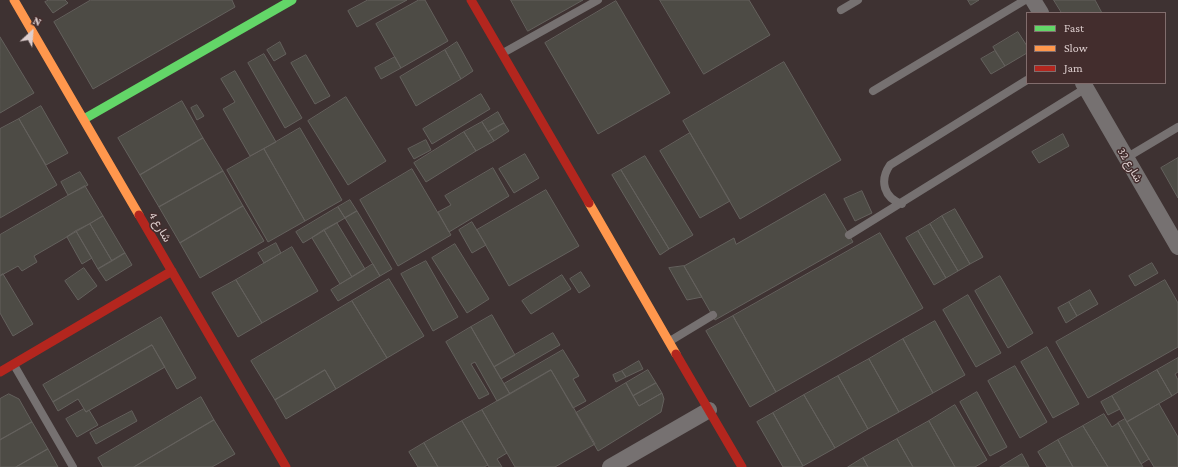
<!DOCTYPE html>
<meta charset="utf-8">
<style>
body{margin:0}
#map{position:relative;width:1178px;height:467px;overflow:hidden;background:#3e3232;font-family:"Crimson Pro",serif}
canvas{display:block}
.legend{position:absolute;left:1026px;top:12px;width:140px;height:72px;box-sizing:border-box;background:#432d2d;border:1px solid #816d6d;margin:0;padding:5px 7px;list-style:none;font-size:12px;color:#ddcece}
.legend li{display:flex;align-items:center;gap:8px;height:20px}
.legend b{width:20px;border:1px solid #816d6d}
.north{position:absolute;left:12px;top:12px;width:40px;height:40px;-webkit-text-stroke:3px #432d2d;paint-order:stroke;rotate:26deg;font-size:11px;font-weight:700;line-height:16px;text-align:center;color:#ddcece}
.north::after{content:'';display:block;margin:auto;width:14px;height:18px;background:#ddcece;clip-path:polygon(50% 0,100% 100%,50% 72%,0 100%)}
</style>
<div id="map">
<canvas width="1178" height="467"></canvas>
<ul class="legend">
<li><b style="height:5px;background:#63d668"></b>Fast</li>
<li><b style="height:5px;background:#ff974d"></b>Slow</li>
<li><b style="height:5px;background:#b3261e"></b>Jam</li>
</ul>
<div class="north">N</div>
</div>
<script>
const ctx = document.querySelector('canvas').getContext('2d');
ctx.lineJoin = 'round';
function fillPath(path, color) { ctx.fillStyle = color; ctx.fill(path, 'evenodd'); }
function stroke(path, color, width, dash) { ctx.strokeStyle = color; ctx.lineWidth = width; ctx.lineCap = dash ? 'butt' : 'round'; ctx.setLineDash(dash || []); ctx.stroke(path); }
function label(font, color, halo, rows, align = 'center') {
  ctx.font = font + ' "Crimson Pro",Vazirmatn,serif'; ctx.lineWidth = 3; ctx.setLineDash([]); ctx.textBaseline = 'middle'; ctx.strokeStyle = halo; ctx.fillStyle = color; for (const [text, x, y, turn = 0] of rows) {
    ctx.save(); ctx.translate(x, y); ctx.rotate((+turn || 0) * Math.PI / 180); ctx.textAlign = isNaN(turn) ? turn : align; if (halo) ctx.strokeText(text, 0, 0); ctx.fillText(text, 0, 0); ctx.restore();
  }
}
const building = new Path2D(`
 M49 0H65L68 3 53 13 45 2Z
 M91 0H232L235 7 93 89 54 22Z
 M368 0H407L357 27 348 11Z
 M419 0H425L448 41 401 68 376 24Z
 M511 0H583L528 31Z
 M660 0H749L770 35 704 74Z
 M968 0H979L971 5Z
 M1054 0H1095L1102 13H1062Z
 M616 1 670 93 598 134 545 43Z
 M1018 32 1027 46V53L1005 66 993 47Z
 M0 37 34 93 0 113Z
 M280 42 286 54 274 61 267 50Z
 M457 42 473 71 461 79 445 50Z
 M445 50 461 79 416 106 400 77Z
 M995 51 1005 66 991 74 981 59Z
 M264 54 302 118 285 128 248 63Z
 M306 55 330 96 315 104 291 63Z
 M395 57 401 68 381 79 375 68Z
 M784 62 841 160 740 219 683 121Z
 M235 71 276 142 250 156 223 109 235 102 221 79Z
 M481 94 490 109 432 144 423 129Z
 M346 97 386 161 348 185 308 121Z
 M182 101 203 138 140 175 118 138Z
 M197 105 204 116 197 120 191 108Z
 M41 106 68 153 46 165 19 119Z
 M498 112 504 123 488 132 482 122Z
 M19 119 57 185 0 218V129Z
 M482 122 494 141 476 151 464 132Z
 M504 123 509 131 494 141 488 132Z
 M300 128 342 200 305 221 264 149Z
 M464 132 476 151 426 182 414 163Z
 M690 133 730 201 700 218 660 151Z
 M1063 134 1069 146 1039 163 1032 152Z
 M203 138 223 171 159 207 140 175Z
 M426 140 431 150 414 159 408 149Z
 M264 149 305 221 268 242 227 170Z
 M525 154 539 178 514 193 499 169Z
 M645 156 693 235 669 249 621 170Z
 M1178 158V198L1161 168Z
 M493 168 509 196 449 232 438 212 451 205 445 196Z
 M412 169 451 235 398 266 360 200Z
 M621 170 669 249 660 255 612 175Z
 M223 171 243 206 180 243 159 207Z
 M80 172 88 185 68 195 61 182Z
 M85 186 103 216 34 256 37 262 22 271 18 266 0 276V235Z
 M546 190 579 246 509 286 477 230Z
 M862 191 872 213 855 221 844 199Z
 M825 194 853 242 715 320 684 266 734 238 736 244Z
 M350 200 357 211 345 218 338 207Z
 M243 206 264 241 200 278 180 243Z
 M338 207 345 218 303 243 296 232Z
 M955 209 983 257 970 264 942 216Z
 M357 211 392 269 380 276 345 218Z
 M103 216 125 253 112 261 90 224Z
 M942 216 970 264 958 271 930 224Z
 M472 222 486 245 472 253 459 230Z
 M337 223 365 269 352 277 324 230Z
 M90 224 112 261 98 269 76 231Z
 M930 224 958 271 946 278 918 231Z
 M324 230 352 277 340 284 312 238Z
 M76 231 92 258 82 264 67 237Z
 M918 231 946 278 934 285 906 238Z
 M880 233 923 308 776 392 733 316Z
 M276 243 281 253 264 263 258 253Z
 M455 244 489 299 467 313 432 258Z
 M292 247 318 291 262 323 236 280Z
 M125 253 132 265 106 281 98 269Z
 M426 261 458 317 433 331 401 274Z
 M1152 263 1158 273 1135 286 1129 276Z
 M373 264 380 276 338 301 331 290Z
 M684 266 702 297 687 300 669 268Z
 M84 268 97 286 78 300 65 281Z
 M581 272 590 286 579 293 570 279Z
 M3 274 33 324 13 336 0 313V276Z
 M562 275 571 289 531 314 522 301Z
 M1000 276 1033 333 1008 348 975 291Z
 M389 279 424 336 387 358 352 301Z
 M236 280 262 323 238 337 212 293Z
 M1165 280 1178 303V347L1088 398 1056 342Z
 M1090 290 1098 304 1077 316 1069 302Z
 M968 295 1001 353 976 367 943 310Z
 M352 301 387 358 336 389 325 370 275 400 251 361Z
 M1069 302 1077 316 1066 323 1058 308Z
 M492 315 515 355 494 367 471 327Z
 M733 316 776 392 750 407 706 331Z
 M161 317 196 378 177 389 152 345 53 402 43 385Z
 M935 321 965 375 933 393 903 339Z
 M471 327 510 394 497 401 475 362 471 364 489 394 479 399 446 342Z
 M553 333 560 345 501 379 494 367Z
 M903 339 933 393 899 412 869 359Z
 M152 345 165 367 86 412 78 399 58 411 53 402Z
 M1047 347 1079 404 1053 418 1021 362Z
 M563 350 579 376 573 379 586 401 573 408 551 370 510 394 504 384Z
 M1178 358V372L1175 374 1178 380V392L1172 396 1157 370Z
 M869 359 899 412 868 429 838 376Z
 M639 361 643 369 626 377 622 371Z
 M1015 366 1047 422 1020 438 988 381Z
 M325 370 336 389 286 419 275 400Z
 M551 370 595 444 555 467H515L482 410Z
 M648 370 656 383 633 396 626 383Z
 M1157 370 1172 396 1127 422 1112 396Z
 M622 371 626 377 616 382 613 375Z
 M838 376 868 429 835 448 804 395Z
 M626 383 639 406 662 393 664 399 661 412 598 451 576 413Z
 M656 383 662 393 639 406 633 396Z
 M977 392 1007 447 990 456 960 402Z
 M9 394 19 399 32 422 0 440V399Z
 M804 395 835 448 803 466 773 413Z
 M1112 396 1120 409 1108 415 1101 402Z
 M201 397 214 420 134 467H103L98 458Z
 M1159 404 1178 437V467H1154L1127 422Z
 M955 405 987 460 975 467H955L929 421Z
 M84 409 86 412 89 410 98 425 77 437 66 419Z
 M482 410 507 453 497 459 502 467H489L462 421Z
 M132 411 137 421 96 444 90 433Z
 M773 413 803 466 801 467H783L757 422Z
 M1104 414 1112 427 1118 423 1143 467H1108L1083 426Z
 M1125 419 1149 459 1141 464 1118 423Z
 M214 420 235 454 212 467H134Z
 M462 421 488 465 484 467H438L424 443Z
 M929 421 955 467H913L897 439Z
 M32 422 48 449 16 467H0V440Z
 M1083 426 1108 467H1073L1058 440Z
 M897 439 913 467H868L863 458Z
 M1058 440 1073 467H1047L1038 452Z
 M424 443 438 467H418L409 452Z
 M48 449 58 467H16Z
 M1022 454 1029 467H1000Z
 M863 458 868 467H848Z`);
fillPath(building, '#4d4b45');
stroke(building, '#64615d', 1);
stroke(new Path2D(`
 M841 10 858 0
 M503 53 598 0
 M873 91 1025 0
 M1126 158 1178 127
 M902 204C884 198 879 181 890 165L1027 80
 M849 235 1086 88
 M670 341 713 315
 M14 365 73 467`), '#767171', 8);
stroke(new Path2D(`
 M1033 0 1041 13
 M1083 83 1178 247
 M610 467 709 410`), '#767171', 16);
stroke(new Path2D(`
 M84 119 292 0`), '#63d668', 9);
stroke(new Path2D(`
 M14 0 139 215
 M589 203 676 354`), '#ff974d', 9);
stroke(new Path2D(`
 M471 0 589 203
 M139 215 286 467
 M676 354 742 467
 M0 372 172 271`), '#b3261e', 9);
label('12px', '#ddcece', '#432d2d', [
 ["شارع 32",1130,165,60],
 ["شارع 4",160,227,60]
]);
</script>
